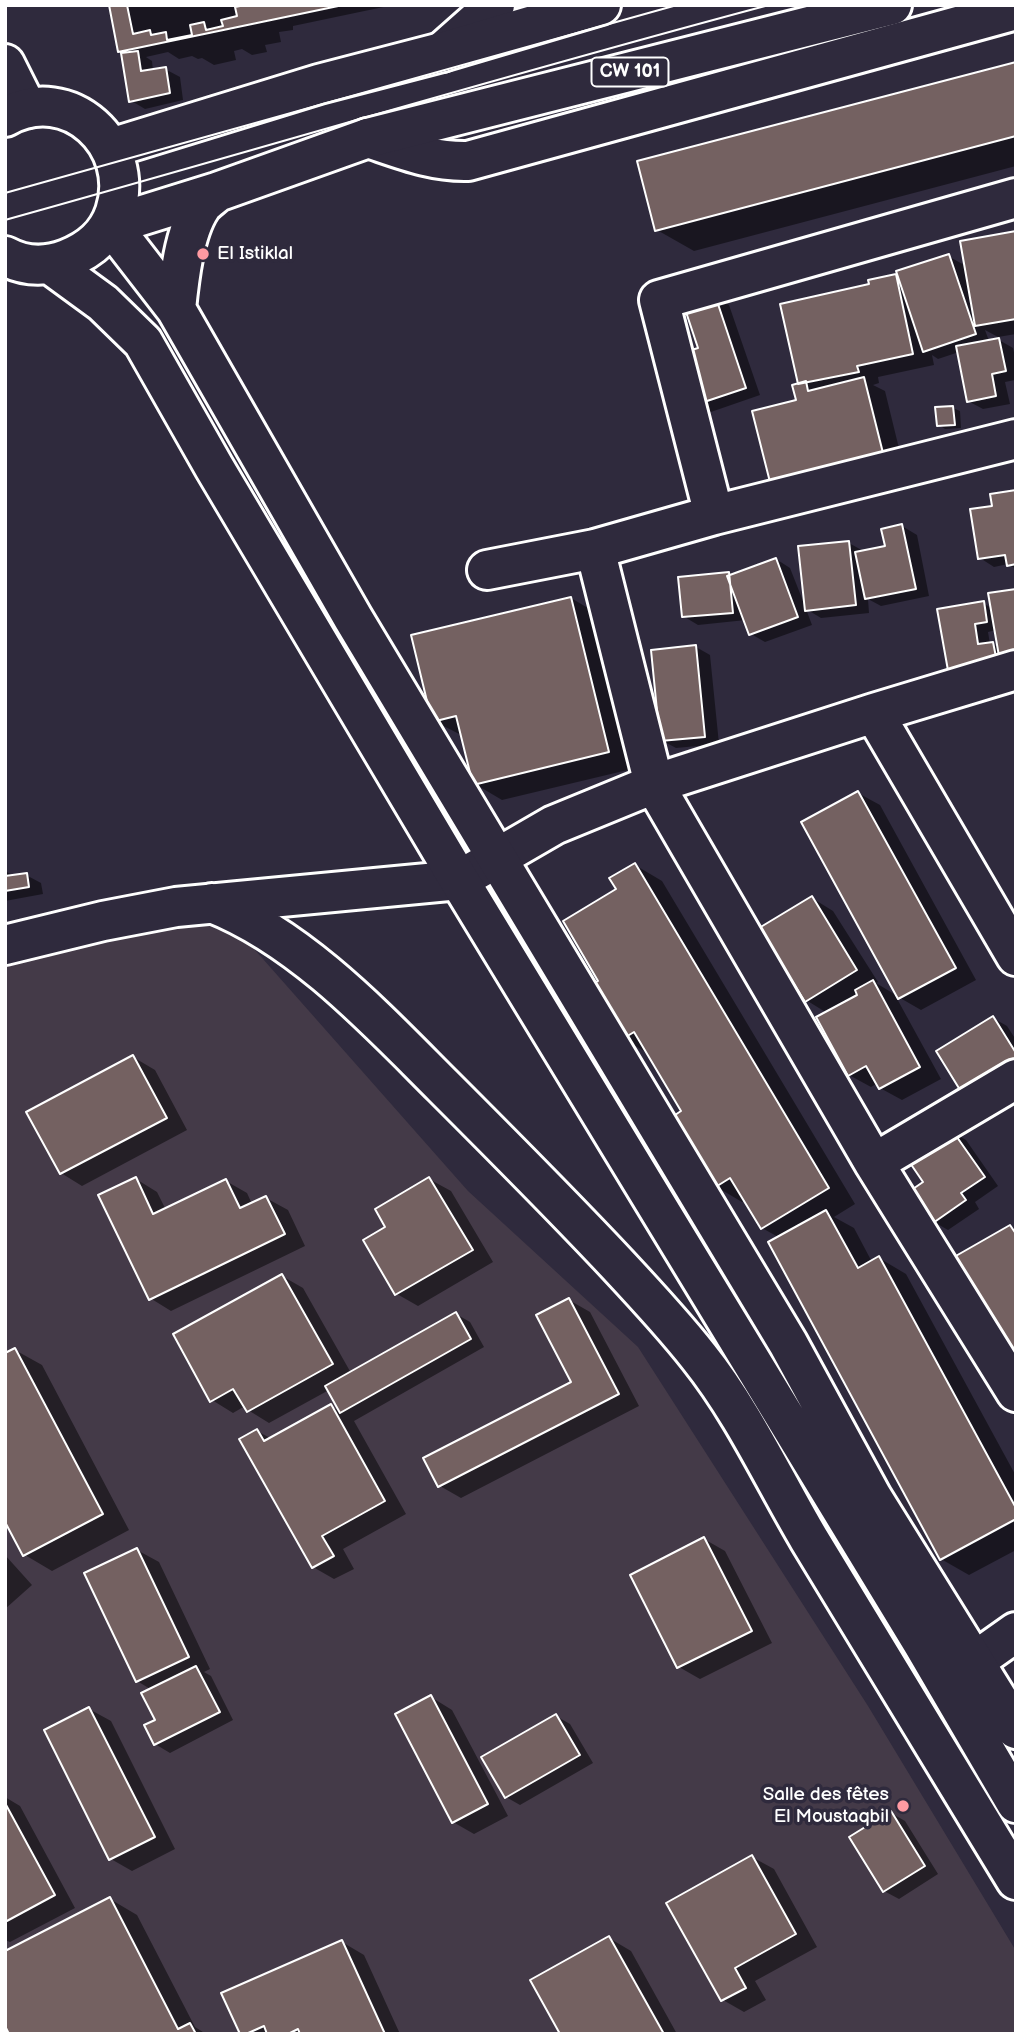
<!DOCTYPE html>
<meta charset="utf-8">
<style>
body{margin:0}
#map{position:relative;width:1021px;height:2039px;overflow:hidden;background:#2f2a3d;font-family:"Balsamiq Sans",sans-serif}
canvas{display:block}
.frame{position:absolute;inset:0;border:7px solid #fff;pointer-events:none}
</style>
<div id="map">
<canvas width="1021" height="2039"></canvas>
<div class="frame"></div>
</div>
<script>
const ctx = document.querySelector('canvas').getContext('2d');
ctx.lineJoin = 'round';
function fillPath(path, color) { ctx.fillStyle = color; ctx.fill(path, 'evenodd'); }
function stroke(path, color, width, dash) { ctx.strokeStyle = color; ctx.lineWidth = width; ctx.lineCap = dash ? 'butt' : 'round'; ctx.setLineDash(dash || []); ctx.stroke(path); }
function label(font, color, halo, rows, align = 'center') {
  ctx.font = font + ' "Balsamiq Sans",sans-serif'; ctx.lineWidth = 7; ctx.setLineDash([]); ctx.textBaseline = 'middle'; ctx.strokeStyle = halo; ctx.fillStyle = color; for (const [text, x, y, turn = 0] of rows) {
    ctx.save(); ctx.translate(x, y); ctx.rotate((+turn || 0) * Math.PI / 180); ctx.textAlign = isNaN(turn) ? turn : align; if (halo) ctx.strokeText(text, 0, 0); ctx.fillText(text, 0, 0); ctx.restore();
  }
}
fillPath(new Path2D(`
 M225 916 468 1191 638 1347 868 1706 1016 1951V2034H5V943Z`), '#443a48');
fillPath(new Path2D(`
 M111 5H393L293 26V30L279 32 281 42 265 45 267 52 252 55 242 49 234 51 236 60 214 65 202 58 198 59 192 56 179 59 168 52 146 57 152 61 153 71 165 69 180 77 183 100 145 109 130 100 123 53 120 51Z
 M1016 64V166L694 251 657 230Z
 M1016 233V334L998 337 985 330 989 341 999 340 1013 348 1016 361V407L1015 380 1005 382 1010 404 983 409 968 401 959 352 938 359 932 355 934 365 878 377 879 383 873 385 885 391 905 473 798 401 800 385 871 286 896 276 900 278 948 256 966 266Z
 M715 297 729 305 760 395 708 413 694 405 700 349Z
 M953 408 960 411 961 428 945 429 939 425Z
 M1016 492V569L1008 564 994 567 980 558 994 507Z
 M902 526 917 535 929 596 881 606 868 599 869 613 821 618 806 609 812 625 765 642 751 634 746 620 698 625 683 616 729 574 732 576 776 559 790 568 805 606 849 543 865 552 887 547Z
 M571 598 598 614 636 768 502 800 475 784 463 736 434 721Z
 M983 603 993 609 1016 669 950 675ZM996 630 999 647 990 644 988 632Z
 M696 647 710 655 719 744 676 748 661 740Z
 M858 793 880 805 976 980 921 1010 895 995 941 1079 902 1100 880 1088 878 1083 871 1087 849 1075 827 1013 806 1000 812 898 833 911 878 982 876 983 899 997Z
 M635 865 662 881 855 1204 834 1217 854 1228 872 1262 879 1258 906 1274 1016 1476V1550L969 1575 941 1559 780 1238 762 1228 746 1200 742 1202 715 1186 683 1112 649 1054 622 1038 601 981 619 890Z
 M5 871 16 877 26 875 41 883 43 894 5 901Z
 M993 1018 1007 1026 1016 1040V1083Z
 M133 1057 155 1070 187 1130 82 1186 61 1173Z
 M952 1132 966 1140 998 1186 975 1202 979 1209 948 1230 934 1222Z
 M136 1179 157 1192 166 1210 226 1181 247 1193 252 1204 266 1198 288 1210 305 1246 171 1311 150 1298Z
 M429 1179 451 1191 493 1262 418 1306 397 1294 365 1241 388 1228Z
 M282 1276 303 1288 351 1373 456 1314 470 1322 484 1347 354 1421 406 1514 343 1549 354 1569 334 1579 313 1567 257 1431 272 1439 331 1406 342 1413 329 1390 269 1423 248 1410 245 1406 233 1413 212 1400Z
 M569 1300 590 1312 639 1406 461 1498 440 1486 574 1382Z
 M15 1350 42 1365 129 1530 52 1571 25 1555Z
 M704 1539 725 1551 772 1643 700 1679 679 1667Z
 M137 1550 159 1562 210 1669 204 1672 211 1676 233 1720 170 1753 155 1744 157 1721 152 1690 137 1681Z
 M5 1555 32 1585 5 1609Z
 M431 1697 452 1710 508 1816 474 1834 453 1822Z
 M89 1709 111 1721 175 1849 132 1871 111 1859Z
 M556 1716 570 1724 593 1763 520 1805 506 1797Z
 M5 1797 20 1806 75 1908 10 1942 5 1940Z
 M891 1813 905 1821 938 1874 899 1899 884 1891Z
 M752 1857 774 1869 817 1947 755 1981 766 2000 744 2012 723 2000Z
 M110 1899 137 1915 195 2027 206 2034H11Z
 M609 1938 631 1951 677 2034H562Z
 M342 1942 364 1955 400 2034H242Z`), '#0007');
const building = new Path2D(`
 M109 5H343L118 52Z
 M127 5H245L235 7 237 16 221 20 223 26 206 30 204 22 190 25 192 35 167 40 166 32 151 35 150 30 133 34Z
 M138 51 141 71 166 67 170 93 129 102 121 53Z
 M1016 62V136L655 231 637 161Z
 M1016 231V319L975 326 960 241Z
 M949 254 976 334 923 352 896 271Z
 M896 274 913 354 857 366 859 372 798 384 780 304 869 284 868 280Z
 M715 295 746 388 692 406 675 355 698 348 684 306Z
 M999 338 1006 371 992 374 996 396 967 402 956 346Z
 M864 377 885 461 772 490 752 411 796 400 792 385 806 381 808 391Z
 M953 406 955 425 937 426 935 407Z
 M1016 490V564L1007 566 1005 555 978 559 970 509 992 506 990 494Z
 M902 524 916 589 865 599 855 552 885 546 881 529Z
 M849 541 856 605 805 611 798 546Z
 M776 558 798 617 749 635 727 576Z
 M729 572 733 613 682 617 678 577Z
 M1016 589V660L1000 662 988 593Z
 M571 597 609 752 473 785 456 716 432 722 411 635Z
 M984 601 987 622 975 624 978 644 993 642 998 667 949 676 937 609Z
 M696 645 705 737 660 741 651 650Z
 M858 791 956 968 898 999 801 822Z
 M635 863 829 1188 761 1229 730 1178 714 1188 672 1117 681 1111 634 1032 621 1040 589 986 598 981 563 921 616 889 609 878Z
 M27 873 29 887 5 891V876Z
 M812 896 857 970 805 1002 759 928Z
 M873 980 920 1067 879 1089 866 1066 848 1076 816 1017 857 995 855 990Z
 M993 1016 1016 1053V1066L965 1098 936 1051Z
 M133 1055 167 1118 60 1174 26 1112Z
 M952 1130 985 1177 961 1193 966 1200 933 1223 910 1191 923 1182 908 1160Z
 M136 1177 153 1214 226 1179 240 1208 266 1196 285 1234 149 1300 98 1195Z
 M429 1177 473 1250 395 1295 363 1240 385 1227 375 1209Z
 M826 1210 858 1268 879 1256 1016 1508V1519L940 1560 768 1242Z
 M1010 1225 1016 1234V1377L954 1257Z
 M282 1274 333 1364 247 1412 233 1389 210 1402 173 1334Z
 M569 1298 619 1394 438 1487 423 1458 571 1382 536 1315Z
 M456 1312 471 1339 340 1413 325 1386Z
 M15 1348 103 1514 23 1556 5 1522V1353Z
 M331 1404 385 1501 322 1536 334 1556 312 1568 239 1439 257 1429 264 1441Z
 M704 1537 752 1631 677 1668 630 1575Z
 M137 1548 189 1657 136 1682 84 1573Z
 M196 1666 220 1712 154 1745 144 1725 155 1720 141 1693Z
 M431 1695 488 1804 452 1823 395 1714Z
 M89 1707 155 1837 109 1860 44 1730Z
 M556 1714 580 1755 505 1798 481 1757Z
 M5 1803 55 1895 5 1922Z
 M891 1811 925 1866 883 1892 849 1837Z
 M752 1855 796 1934 735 1968 746 1988 721 2001 666 1903Z
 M110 1897 178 2029 190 2023 196 2034H9L5 2026V1951Z
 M609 1936 664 2034H560L530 1980Z
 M342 1940 385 2034H300L298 2029 288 2034H267L264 2026 246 2034H240L221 1993Z`);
fillPath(building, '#746161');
stroke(building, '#fff', 2);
const minor = new Path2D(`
 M442 52 495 5
 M5 64 27 108
 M368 138C401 149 432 162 468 161L1016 10
 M714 515 659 300 1016 198
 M487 570 595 549 714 515 1016 439
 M1016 670 874 713 654 784 874 1163 1016 1392
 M874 713 1016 956
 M212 903C301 938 376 1019 443 1086 502 1145 561 1204 618 1265 646 1295 674 1325 699 1357 743 1412 773 1478 809 1539 877 1653 947 1766 1016 1880
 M5 945 103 921 176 907 459 880 554 825 654 784 595 549
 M874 1163 1016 1079
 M975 1661 1016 1632`);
const major = new Path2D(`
 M892 5 368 138 217 192 111 225 176 309 353 618 788 1343 872 1497 1016 1729
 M5 117C69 81 137 145 115 212 107 236 90 250 67 259 46 267 25 267 5 256
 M111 148 319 84 442 52 601 5
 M51 265 103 303 143 342 214 467 459 880 923 1644 1016 1803
 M176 309C179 280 184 232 201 207 204 202 212 197 217 192`);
stroke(minor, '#fff', 44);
stroke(major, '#fff', 44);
stroke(minor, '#2f2a3d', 38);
stroke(major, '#2f2a3d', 38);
stroke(new Path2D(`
 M5 193 677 5
 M5 220C260 149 513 73 769 5`), '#fff', 2);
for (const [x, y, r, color] of [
 [203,254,7,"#ff9aa2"],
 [903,1806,7,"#ff9aa2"]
]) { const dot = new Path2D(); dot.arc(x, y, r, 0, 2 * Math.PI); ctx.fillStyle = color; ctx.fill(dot); stroke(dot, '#2f2a3d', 2.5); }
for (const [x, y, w] of [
 [630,72,77]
]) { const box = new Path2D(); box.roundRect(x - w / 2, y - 14.5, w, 29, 5); ctx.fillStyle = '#2f2a3d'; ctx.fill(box); stroke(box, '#fff', 2); }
label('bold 18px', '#fff', null, [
 ["CW 101",630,72]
]);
label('19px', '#fff', '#2f2a3d', [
 ["El Istiklal",217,254],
 ["Salle des fêtes",889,1795,"right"],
 ["El Moustaqbil",889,1817,"right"]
], 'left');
</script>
